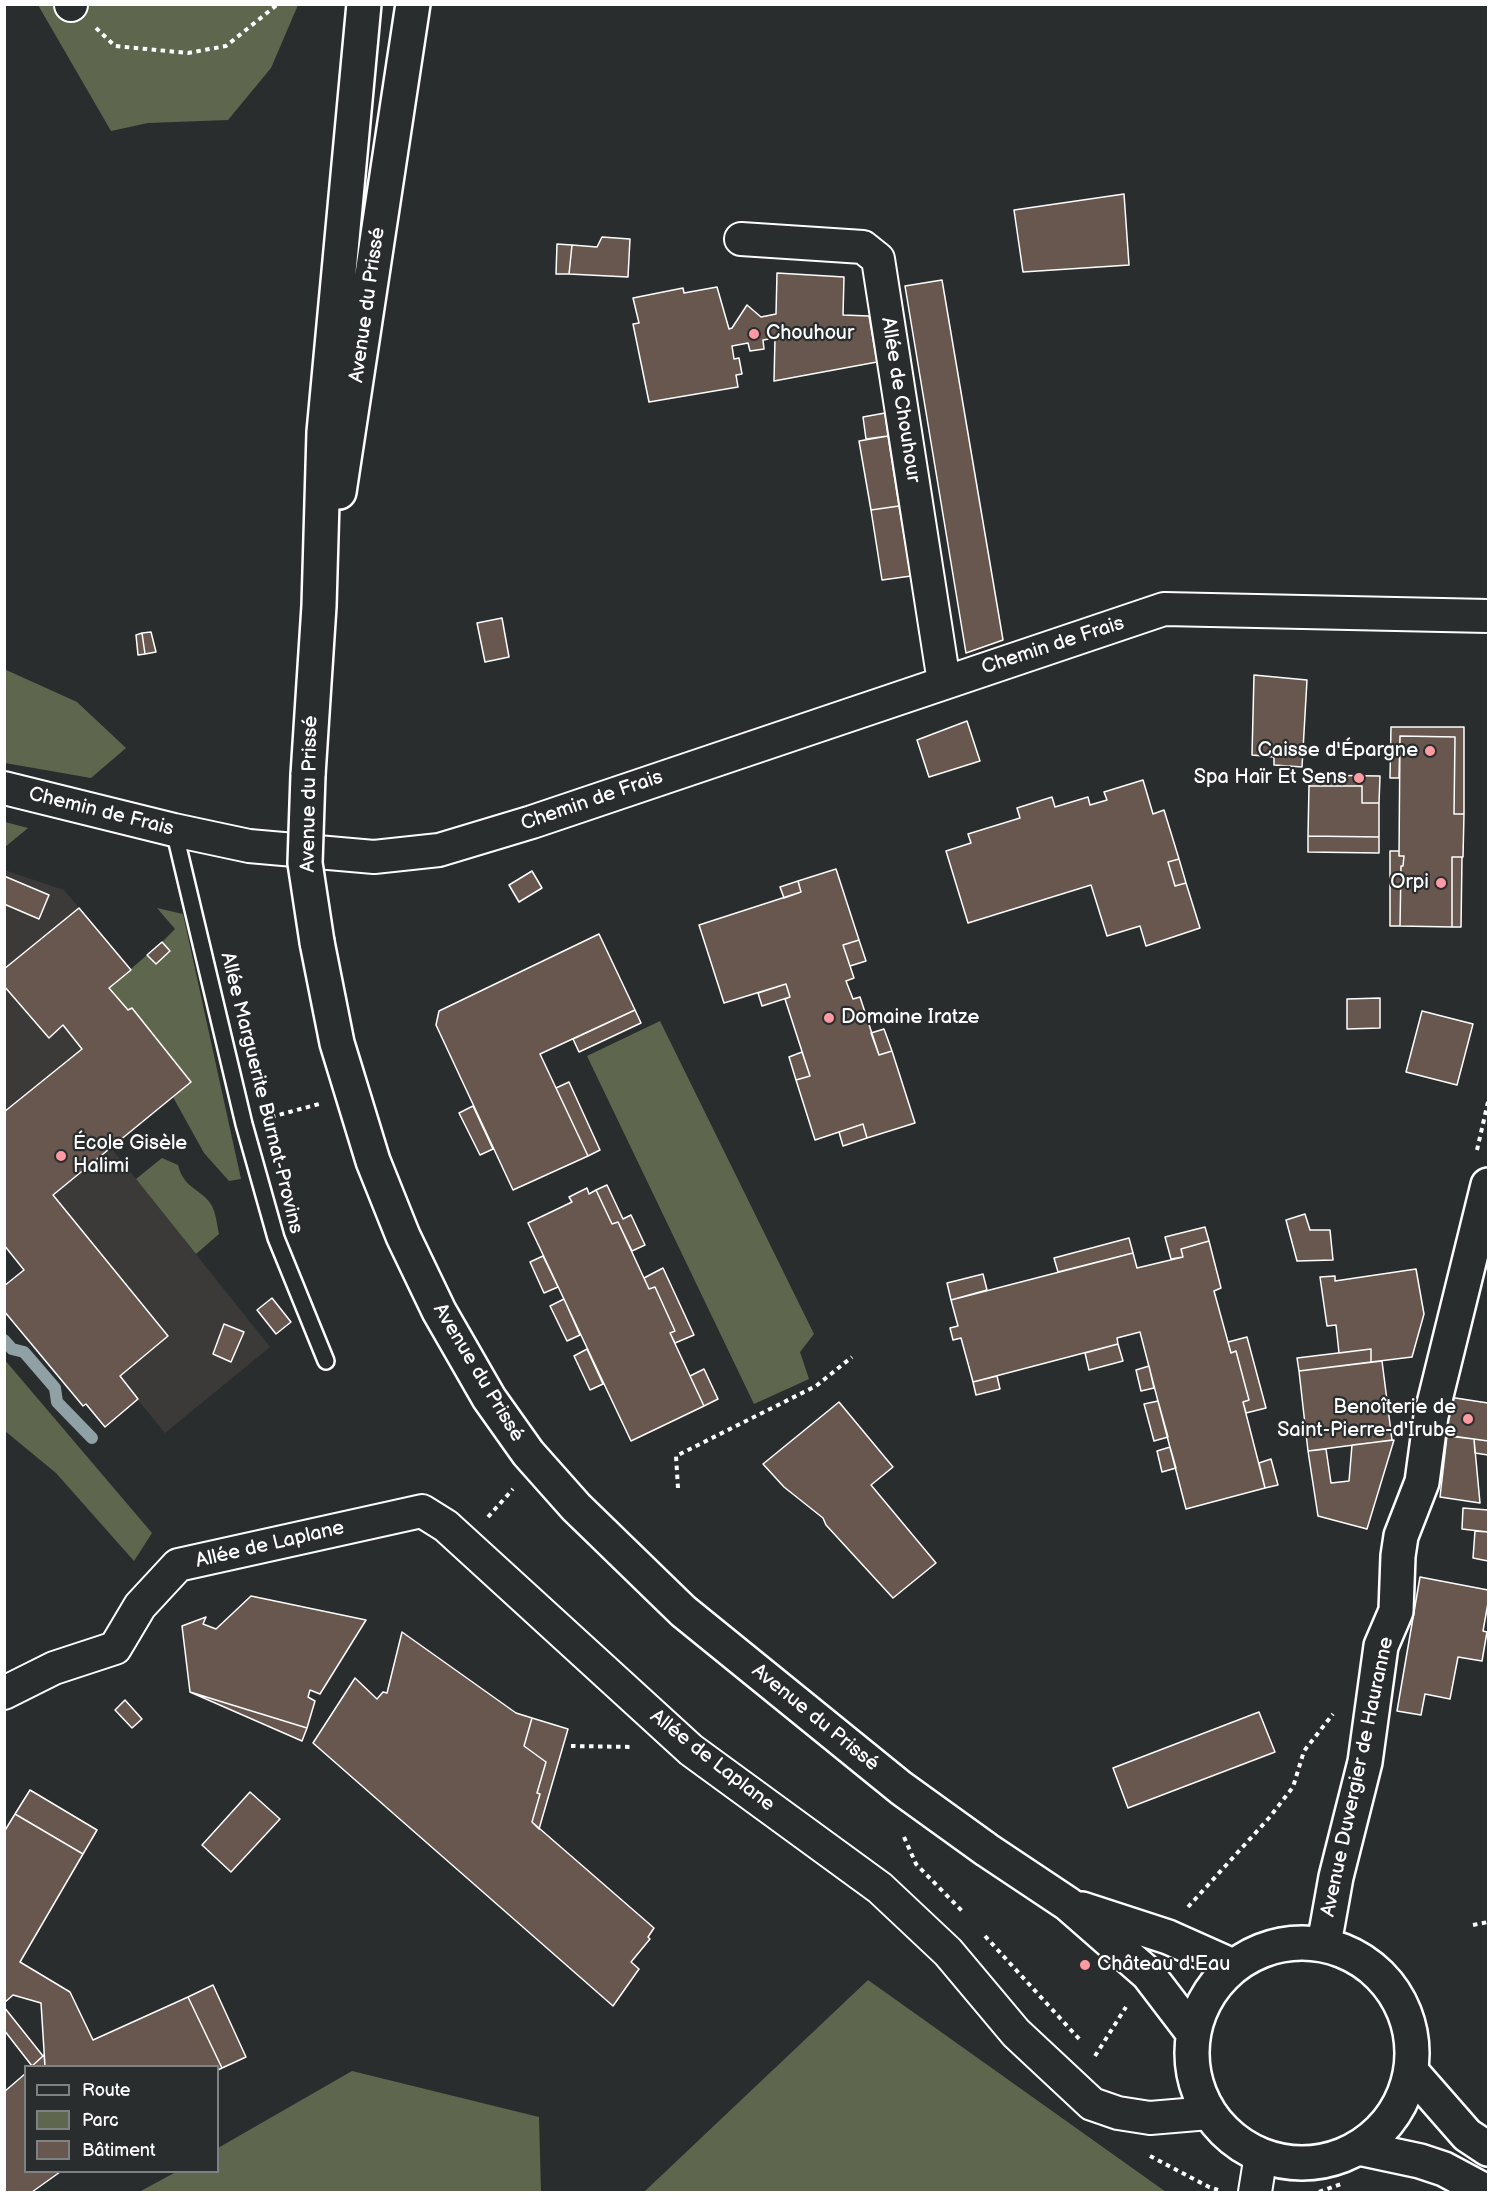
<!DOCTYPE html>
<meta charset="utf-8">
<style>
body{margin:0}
#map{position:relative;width:1493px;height:2197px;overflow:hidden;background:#2a2d2e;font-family:"Balsamiq Sans",sans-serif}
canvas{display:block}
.frame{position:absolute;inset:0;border:6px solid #fff;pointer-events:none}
.legend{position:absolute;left:24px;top:2065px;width:195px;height:108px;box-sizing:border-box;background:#2a2d2e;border:2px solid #7f8182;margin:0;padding:8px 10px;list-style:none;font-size:18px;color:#fff}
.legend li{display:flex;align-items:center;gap:12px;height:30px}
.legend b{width:30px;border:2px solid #7f8182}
</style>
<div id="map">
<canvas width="1493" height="2197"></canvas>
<div class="frame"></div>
<ul class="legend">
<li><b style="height:8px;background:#2a2d2e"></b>Route</li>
<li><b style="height:16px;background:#5e674e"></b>Parc</li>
<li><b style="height:16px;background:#67574e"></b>Bâtiment</li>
</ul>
</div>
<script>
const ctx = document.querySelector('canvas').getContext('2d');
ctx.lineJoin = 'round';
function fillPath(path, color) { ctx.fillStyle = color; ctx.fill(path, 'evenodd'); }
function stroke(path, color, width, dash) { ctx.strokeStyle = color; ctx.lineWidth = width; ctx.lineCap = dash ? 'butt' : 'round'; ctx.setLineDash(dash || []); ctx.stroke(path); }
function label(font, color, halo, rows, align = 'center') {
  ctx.font = font + ' "Balsamiq Sans",sans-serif'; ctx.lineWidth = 4.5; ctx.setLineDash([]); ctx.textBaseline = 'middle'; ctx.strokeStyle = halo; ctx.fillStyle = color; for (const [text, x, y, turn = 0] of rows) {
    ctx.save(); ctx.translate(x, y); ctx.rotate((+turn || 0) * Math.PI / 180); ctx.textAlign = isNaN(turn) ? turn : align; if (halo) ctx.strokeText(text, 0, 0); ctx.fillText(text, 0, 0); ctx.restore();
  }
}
fillPath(new Path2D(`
 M4 870 64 890 131 970 110 988 132 1008 191 1082 111 1148 270 1347 165 1433 138 1400 105 1427 86 1404 83 1406 5 1311V1286L24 1270 5 1245Z`), '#3c3a38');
fillPath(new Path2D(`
 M38 5H298L271 68 228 120 148 123 111 131Z
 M4 669 77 702 126 748 91 778 5 763Z
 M5 822 28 828 5 847H4Z
 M157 908 183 914 241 1179 229 1181 204 1153 173 1097 191 1082 132 1008 128 1010 109 988 147 955 156 964 170 952 162 942 175 929Z
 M660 1021 814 1334 800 1352 809 1379 754 1404 587 1056Z
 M162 1158 178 1165C184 1190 203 1189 212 1206 216 1214 217 1225 219 1234L196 1254 136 1179Z
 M4 1359 152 1533 134 1561 56 1473 5 1431Z
 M868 1980 1166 2192H644Z
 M352 2071 539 2117 541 2192H139L176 2172H218V2148Z`), '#5e674e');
stroke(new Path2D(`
 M4 1340 12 1349 24 1352 55 1388 57 1402 92 1438`), '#90a1a5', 12);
const building = new Path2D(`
 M1124 194 1129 265 1023 272 1014 210Z
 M602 237 630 239 628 277 569 274 572 245 597 247Z
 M557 244 572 245 569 274H556Z
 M777 273 844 277 843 315 869 316 877 362 774 381 775 338 763 340 764 349 750 351 748 343 732 346 734 359 739 358 742 374 736 375 738 387 649 402 633 324 639 323 633 298 683 288 684 293 717 287 729 329 732 328 747 305 761 317 776 314Z
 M942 280 1003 640 966 653 905 286Z
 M885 413 888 436 866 439 863 417Z
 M888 436 899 506 871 510 859 441Z
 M899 506 911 576 882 580 871 510Z
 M502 618 509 657 485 662 477 623Z
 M151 632 156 652 145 654 142 633Z
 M142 633 145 654 138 655 136 635Z
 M1254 675 1307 680 1302 767 1274 765V757L1252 755Z
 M967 721 980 761 929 777 917 740Z
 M1391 727H1464V814H1454L1455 737 1400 736 1399 778H1390Z
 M1400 736 1455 737 1454 814H1464L1463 857H1452V927L1400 926 1401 866H1403L1404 856H1399Z
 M1309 775 1380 776 1379 803H1362V786H1309Z
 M1143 780 1153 814 1164 810 1179 859 1168 862 1175 886 1186 883 1200 928 1146 946 1140 926 1107 936 1091 885 968 923 946 851 971 843 968 834 1020 818 1017 808 1052 797 1055 807 1088 797 1090 805 1107 800 1104 792Z
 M1309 786H1362V803H1379V837L1308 836Z
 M1308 836 1379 837V853L1308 852Z
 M1390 851H1399V856H1404L1403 866H1401L1400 926H1390Z
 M1452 857H1462L1461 927H1452Z
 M1179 859 1186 883 1175 886 1168 862Z
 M836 869 859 940 843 945 854 978 846 981 853 999 860 997 879 1055 892 1051 915 1123 867 1138 863 1124 815 1140 796 1080 810 1076 785 999 790 997 786 984 724 1003 699 925 801 892 798 881Z
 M532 871 542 888 519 902 509 885Z
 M4 876 49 895 39 919 4 904Z
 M798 881 801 892 784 898 780 887Z
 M79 908 131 970 109 988 128 1010 132 1008 191 1082 53 1195 168 1336 120 1376 138 1399 105 1427 86 1404 83 1406 4 1311V1286L24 1270 4 1245V1112L82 1049 63 1025 49 1038 4 986V969Z
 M599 934 635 1010 540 1054 588 1156 513 1190 436 1025 439 1011Z
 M859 940 866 961 850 966 843 945Z
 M162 942 170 951 156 964 147 955Z
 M786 984 790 997 762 1006 758 993Z
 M1380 998V1028L1347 1029V999Z
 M635 1010 641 1023 579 1052 573 1039Z
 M1422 1011 1473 1024 1457 1085 1406 1072Z
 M884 1029 892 1051 879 1055 871 1033Z
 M802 1052 810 1076 796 1080 789 1057Z
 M569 1082 600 1150 588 1156 556 1088Z
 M473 1106 493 1149 480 1155 459 1113Z
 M863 1124 867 1138 843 1146 839 1132Z
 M607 1185 623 1219 631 1215 645 1245 632 1251 618 1222 612 1224 596 1190Z
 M587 1188 589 1194 596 1190 612 1224 618 1222 649 1289 655 1287 675 1331 670 1333 704 1406 631 1441 528 1223 572 1202 569 1197Z
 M1305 1214 1310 1230H1330L1333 1260 1297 1261 1286 1220Z
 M1205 1227 1209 1241 1181 1249 1183 1257 1171 1259 1165 1237Z
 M1129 1238 1133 1253 1058 1272 1054 1258Z
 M1209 1241 1221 1288 1214 1291 1231 1353 1236 1351 1249 1400 1243 1402 1265 1488 1186 1509 1140 1332 1117 1338 1118 1344 973 1382 961 1338 953 1340 950 1328 958 1326 951 1300 1133 1253 1137 1268 1183 1257 1181 1249Z
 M543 1256 558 1287 544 1293 530 1262Z
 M663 1268 694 1335 675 1343 670 1333 675 1331 655 1287 649 1289 644 1278Z
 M1416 1269 1424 1314 1412 1357 1371 1362V1349L1339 1353 1336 1325 1327 1326 1320 1277 1335 1276V1281Z
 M983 1274 987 1290 951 1300 947 1283Z
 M272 1298 291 1322 276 1334 257 1310Z
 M564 1299 580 1335 567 1341 550 1306Z
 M224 1324 244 1332 231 1362 213 1354Z
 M1247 1337 1266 1408 1246 1413 1243 1402 1249 1400 1236 1351 1231 1353 1228 1342Z
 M1118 1344 1123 1361 1089 1370 1085 1353Z
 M587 1349 603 1384 590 1390 574 1356Z
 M1371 1349V1362L1299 1371 1297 1358Z
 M1382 1361 1392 1440 1308 1451 1299 1371Z
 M1149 1366 1154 1388 1141 1391 1136 1370Z
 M704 1369 718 1399 704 1406 690 1376Z
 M997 1376 1000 1389 976 1395 973 1382Z
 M1449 1397 1488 1403V1441L1445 1435Z
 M1158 1401 1168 1437 1154 1441 1144 1404Z
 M839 1402 893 1467 871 1485 936 1563 893 1598 826 1525 823 1518 784 1487 763 1464Z
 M1447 1436 1474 1439 1480 1503 1440 1497Z
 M1474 1439 1488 1441V1455L1475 1453Z
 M1394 1440 1367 1529 1318 1516 1308 1451 1326 1449 1331 1483 1349 1481 1352 1445Z
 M1170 1447 1176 1468 1162 1472 1157 1451Z
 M1271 1459 1278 1485 1265 1488 1259 1463Z
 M1463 1508 1488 1510V1532L1462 1529Z
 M1475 1531 1488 1532V1561L1473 1558Z
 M1420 1577 1488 1590V1603L1483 1631 1487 1632 1482 1661 1458 1657 1450 1699 1425 1694 1421 1715 1397 1711Z
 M251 1596 366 1620 320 1694 310 1690 308 1697 315 1701 307 1728 190 1692 182 1626 206 1617 203 1624 216 1629Z
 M402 1632 516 1713 532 1718 524 1746 546 1762 537 1793 540 1794 532 1822 654 1928 648 1937 650 1939 631 1962 639 1969 613 2006 313 1743 355 1678 377 1699 383 1692 387 1693Z
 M190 1692 307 1728 302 1741Z
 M125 1700 142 1719 132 1728 115 1710Z
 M1259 1712 1275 1752 1128 1808 1113 1768Z
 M532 1718 568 1729 539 1829 532 1822 540 1794 537 1793 546 1762 524 1746Z
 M30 1790 97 1830 83 1854 15 1814Z
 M250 1792 280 1819 231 1872 202 1845Z
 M15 1814 83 1854 20 1962 70 1992 93 2040 188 1997 222 2068 218 2070V2066H45L41 2003 13 1995 4 2003V1832Z
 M213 1985 246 2057 222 2068 188 1997Z
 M4 2007 43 2056 32 2066 4 2030Z
 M44 2055 45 2066H32L43 2056Z
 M26 2073V2172H60L32 2192H4V2092Z`);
fillPath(building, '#67574e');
stroke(building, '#fff', 1.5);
const lane = new Path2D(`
 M174 830 244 1124 276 1238 326 1361`);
const street = new Path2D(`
 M71 4V5
 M741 239 863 247 878 259 944 682
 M4 788 174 830 249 846 374 857 439 850 532 822 1164 609 1488 616
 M4 1693 54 1668 115 1648 140 1606 178 1565 422 1511 446 1526 691 1750 880 1888 948 1952 1016 2033 1092 2104 1118 2113 1150 2118 1209 2113
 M1255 2192 1261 2155`);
const secondary = new Path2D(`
 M339 492 413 4
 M308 775 319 606 324 432 364 4
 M317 942 337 1043 373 1161 403 1236 439 1311 489 1398 528 1453 576 1507 683 1611 901 1788 987 1850 1068 1904 1148 1974 1193 2033
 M1082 1909 1168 1937 1233 1966
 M1192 2053a110 110 0 1 1 220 0a110 110 0 1 1-220 0Z
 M1324 1944 1336 1877 1365 1762 1381 1646 1396 1611 1398 1556 1401 1536 1422 1482 1431 1416 1488 1185
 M1411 2071 1467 2135 1488 2149
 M1359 2148 1420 2161 1444 2169 1487 2192`);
stroke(lane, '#fff', 20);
stroke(street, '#fff', 36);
stroke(secondary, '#fff', 38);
stroke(new Path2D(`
 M96 28 115 46 188 53 226 46 278 4
 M271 1117 319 1104
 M1477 1150 1488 1102
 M678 1488 676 1456 816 1386 852 1357
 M488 1517 513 1489
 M571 1746 633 1747
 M904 1837 916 1864 964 1913
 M1188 1907 1269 1818 1293 1787 1304 1751 1333 1714
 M1473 1925 1488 1922
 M985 1936 1081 2041
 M1095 2056 1126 2007
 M1150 2156 1209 2187 1218 2190
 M1319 2192 1344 2183`), '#fff', 4, [4.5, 4.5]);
stroke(lane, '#2a2d2e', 15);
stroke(street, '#2a2d2e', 32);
stroke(secondary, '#2a2d2e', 33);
const secondaryBridge = new Path2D(`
 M308 775 305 863 317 942`);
stroke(secondaryBridge, '#fff', 38, []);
stroke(secondaryBridge, '#2a2d2e', 33);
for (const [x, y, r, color] of [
 [754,334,6,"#ff9aa2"],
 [1430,751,6,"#ff9aa2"],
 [1359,778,6,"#ff9aa2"],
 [1441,883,6,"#ff9aa2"],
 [829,1018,6,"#ff9aa2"],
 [61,1156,6,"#ff9aa2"],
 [1468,1419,6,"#ff9aa2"],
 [1085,1965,6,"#ff9aa2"]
]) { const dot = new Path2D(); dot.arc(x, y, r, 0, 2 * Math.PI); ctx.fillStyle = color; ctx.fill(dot); stroke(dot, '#2a2d2e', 2); }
label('20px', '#fff', '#2a2d2e', [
 ["Avenue du Prissé",368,305,-82],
 ["Allée de Chouhour",900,400,81],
 ["Chemin de Frais",1053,646,-18],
 ["Avenue du Prissé",310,794,-89],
 ["Chemin de Frais",592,801,-19],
 ["Chemin de Frais",101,812,14],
 ["Allée Marguerite Burnat-Provins",261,1093,76],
 ["Avenue du Prissé",478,1373,59],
 ["Allée de Laplane",270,1545,-13],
 ["Avenue du Prissé",815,1718,39],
 ["Allée de Laplane",712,1761,38],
 ["Avenue Duvergier de Hauranne",1358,1777,-78]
]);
label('20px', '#fff', '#2a2d2e', [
 ["Chouhour",766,334],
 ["Caisse d'Épargne",1418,751,"right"],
 ["Spa Haïr Et Sens",1347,778,"right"],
 ["Orpi",1429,883,"right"],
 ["Domaine Iratze",841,1018],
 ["École Gisèle",73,1144],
 ["Halimi",73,1167],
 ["Benoîterie de",1456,1408,"right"],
 ["Saint-Pierre-d'Irube",1456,1431,"right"],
 ["Château d'Eau",1097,1965]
], 'left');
</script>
